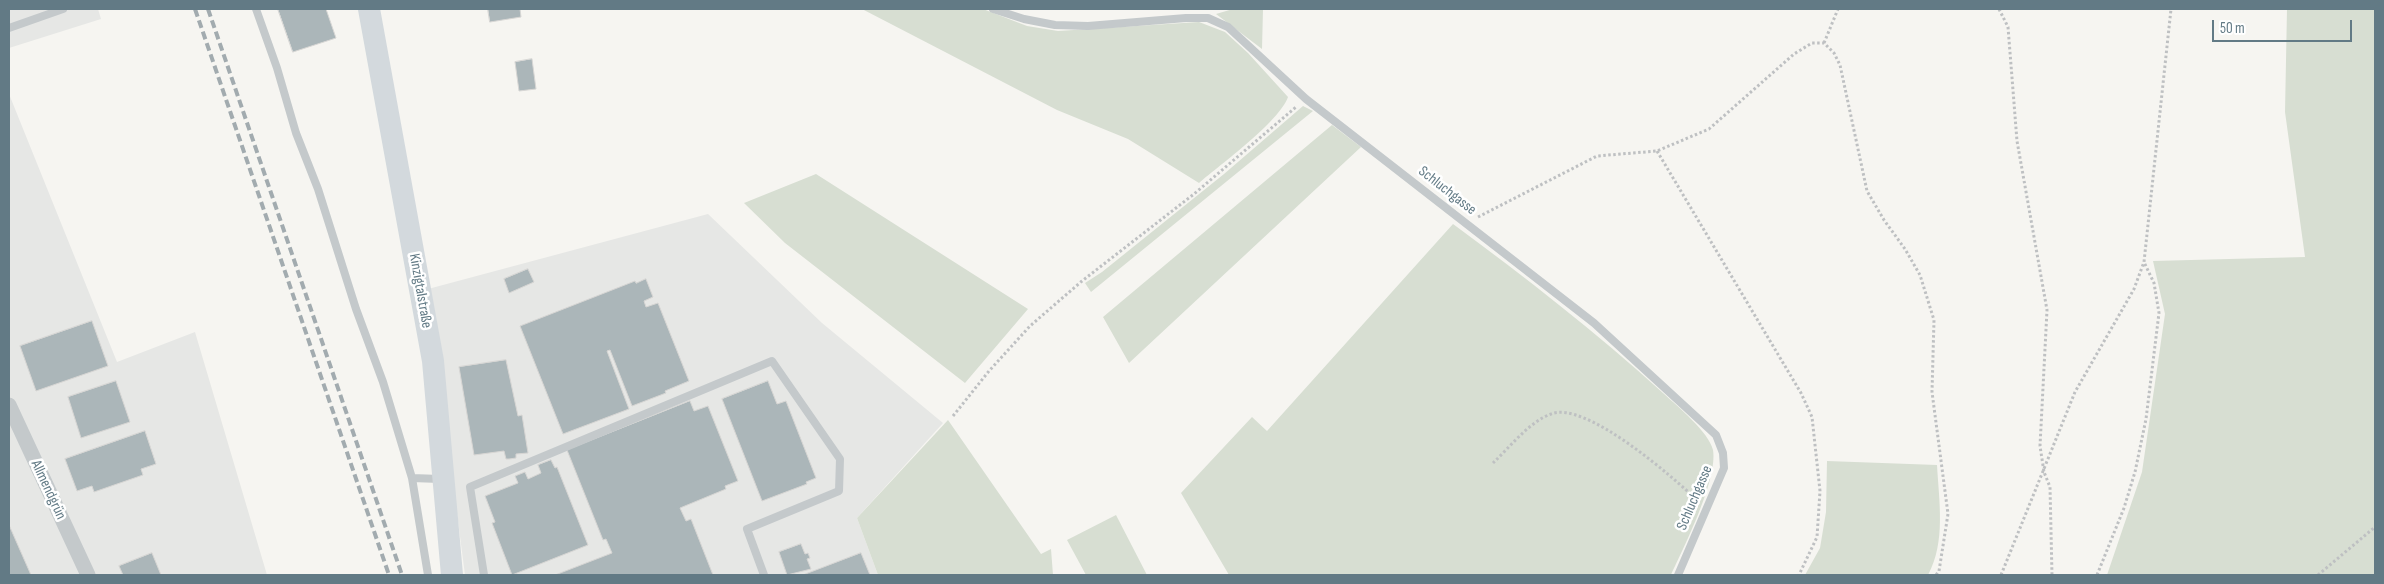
<!DOCTYPE html>
<meta charset="utf-8">
<style>
body{margin:0}
#map{position:relative;width:2384px;height:584px;overflow:hidden;background:#f6f5f1;font-family:"Sofia Sans Condensed",sans-serif}
canvas{display:block}
.frame{position:absolute;inset:0;border:10px solid #627a85;pointer-events:none}
.scale{position:absolute;left:2212px;top:20px;width:140px;height:22px;box-sizing:border-box;border:2px solid #627a85;border-top:0;padding-left:6px;font-size:15px;line-height:18px;white-space:nowrap;color:#627a85;-webkit-text-stroke:4px #fff;paint-order:stroke}
</style>
<div id="map">
<canvas width="2384" height="584"></canvas>
<div class="frame"></div>
<div class="scale">50 m</div>
</div>
<script>
const ctx = document.querySelector('canvas').getContext('2d');
ctx.lineJoin = 'round';
function fillPath(path, color) { ctx.fillStyle = color; ctx.fill(path, 'evenodd'); }
function stroke(path, color, width, dash) { ctx.strokeStyle = color; ctx.lineWidth = width; ctx.lineCap = dash ? 'butt' : 'round'; ctx.setLineDash(dash || []); ctx.stroke(path); }
function label(font, color, halo, rows, align = 'center') {
  ctx.font = font + ' "Sofia Sans Condensed",sans-serif'; ctx.lineWidth = 5; ctx.setLineDash([]); ctx.textBaseline = 'middle'; ctx.strokeStyle = halo; ctx.fillStyle = color; for (const [text, x, y, turn = 0] of rows) {
    ctx.save(); ctx.translate(x, y); ctx.rotate((+turn || 0) * Math.PI / 180); ctx.textAlign = isNaN(turn) ? turn : align; if (halo) ctx.strokeText(text, 0, 0); ctx.fillText(text, 0, 0); ctx.restore();
  }
}
fillPath(new Path2D(`
 M9 9H98L101 19 9 48Z
 M9 94 117 362 195 332 267 575H9Z
 M708 214 822 323 943 423 857 518 878 575H465L428 289Z`), '#e6e7e5');
fillPath(new Path2D(`
 M862 9H983L1027 26 1058 31 1199 22 1225 32 1248 53 1288 97C1279 122 1221 164 1199 183L1128 139 1057 110Z
 M1233 9H1263L1262 49 1216 14Z
 M2287 9H2375V575H2107L2142 472 2165 314 2153 261 2305 257 2285 112Z
 M1303 106 1313 111 1091 292 1085 283 1102 272 1224 174Z
 M1332 125 1361 147 1129 363 1103 317Z
 M816 174 1028 309 965 383 785 243 744 203Z
 M1453 224C1526 278 1596 332 1663 393 1677 406 1709 432 1713 450 1718 479 1684 547 1671 575H1229L1181 493 1252 417 1267 431Z
 M948 420 1041 554 1051 549 1053 575H878L857 518Z
 M1827 461 1937 465C1939 501 1946 542 1928 575H1805L1820 548 1826 512Z
 M1116 515 1147 575H1086L1067 540Z`), '#d7ded2');
const building = new Path2D(`
 M278 9H326L336 38 293 52Z
 M488 9H520L521 17 490 22Z
 M532 59 536 89 519 91 515 62Z
 M528 269 534 282 509 293 504 279Z
 M646 279 653 297 644 301 646 307 658 303 689 381 665 391 666 393 632 406 610 350 607 351 629 409 563 434 520 326 635 281 636 283Z
 M92 321 108 366 36 391 20 346Z
 M506 360 518 416 522 415 528 453 516 454V458L509 459H506L504 451 474 455 459 367Z
 M116 381 130 422 81 438 68 397Z
 M768 381 777 404 786 401 816 478 806 482 807 484 762 501 722 399Z
 M690 401 694 411 708 406 738 481 725 486 726 489 680 508 686 521 691 519 713 575H555L612 553 606 539 603 540 567 450Z
 M145 431 156 464 141 469 143 475 94 492 92 486 77 491 65 459Z
 M551 460 555 468 557 467 588 545 512 575 492 523 495 522 485 496 518 483 515 476 525 472 528 479 541 473 538 465Z
 M9 525 31 575H9Z
 M801 544 805 554 808 553 810 558 807 559 811 569 787 575 779 552Z
 M152 553 161 575H123L119 566Z
 M861 553 870 575H803L808 573Z`);
fillPath(building, '#abb6b9');
stroke(building, '#d7d6d4', 1);
stroke(new Path2D(`
 M1999 9 2008 27 2017 141 2047 310 2040 446 2044 472 2050 487 2052 575
 M1824 43 1838 9
 M1657 151 1801 393 1812 417 1820 491 1817 537 1799 575
 M1478 217 1597 156 1657 151 1709 129 1794 54 1812 43H1824L1834 53 1840 65 1867 191 1884 220 1905 249 1920 275 1934 320 1932 392 1948 514 1939 571 1936 575
 M953 416 989 371 1030 326 1082 281 1194 194 1296 107
 M1493 463C1510 447 1529 422 1551 414 1585 400 1673 477 1698 501
 M2001 575 2075 392 2134 289 2144 262 2171 9
 M2097 575 2124 508 2135 472 2146 419 2159 313 2154 283 2144 262
 M2318 575 2375 527`), '#bec0c2', 3, [2.5, 2.5]);
stroke(new Path2D(`
 M256 9 277 68 296 133 318 189 356 309 383 382 412 478 440 479
 M993 9 1024 19 1055 25 1088 26 1186 18H1208L1228 27 1306 99 1594 323 1716 435 1723 453 1724 468 1678 575
 M9 28 63 9
 M412 478 428 575
 M484 575 470 487 772 361 840 459 839 491 747 529 764 575`), '#c4c9cb', 8);
stroke(new Path2D(`
 M9 405 88 575`), '#c4c9cb', 15);
stroke(new Path2D(`
 M369 9 433 361 452 575`), '#d3d9dd', 22);
stroke(new Path2D(`
 M195 9 389 575
 M208 9 402 575`), '#a2abaf', 4, [8, 4]);
label('15px', '#627a85', '#fff', [
 ["Schluchgasse",1447,191,38],
 ["Kinzigtalstraße",420,291,80],
 ["Allmendgrün",48,490,65],
 ["Schluchgasse",1695,498,-67]
]);
</script>
